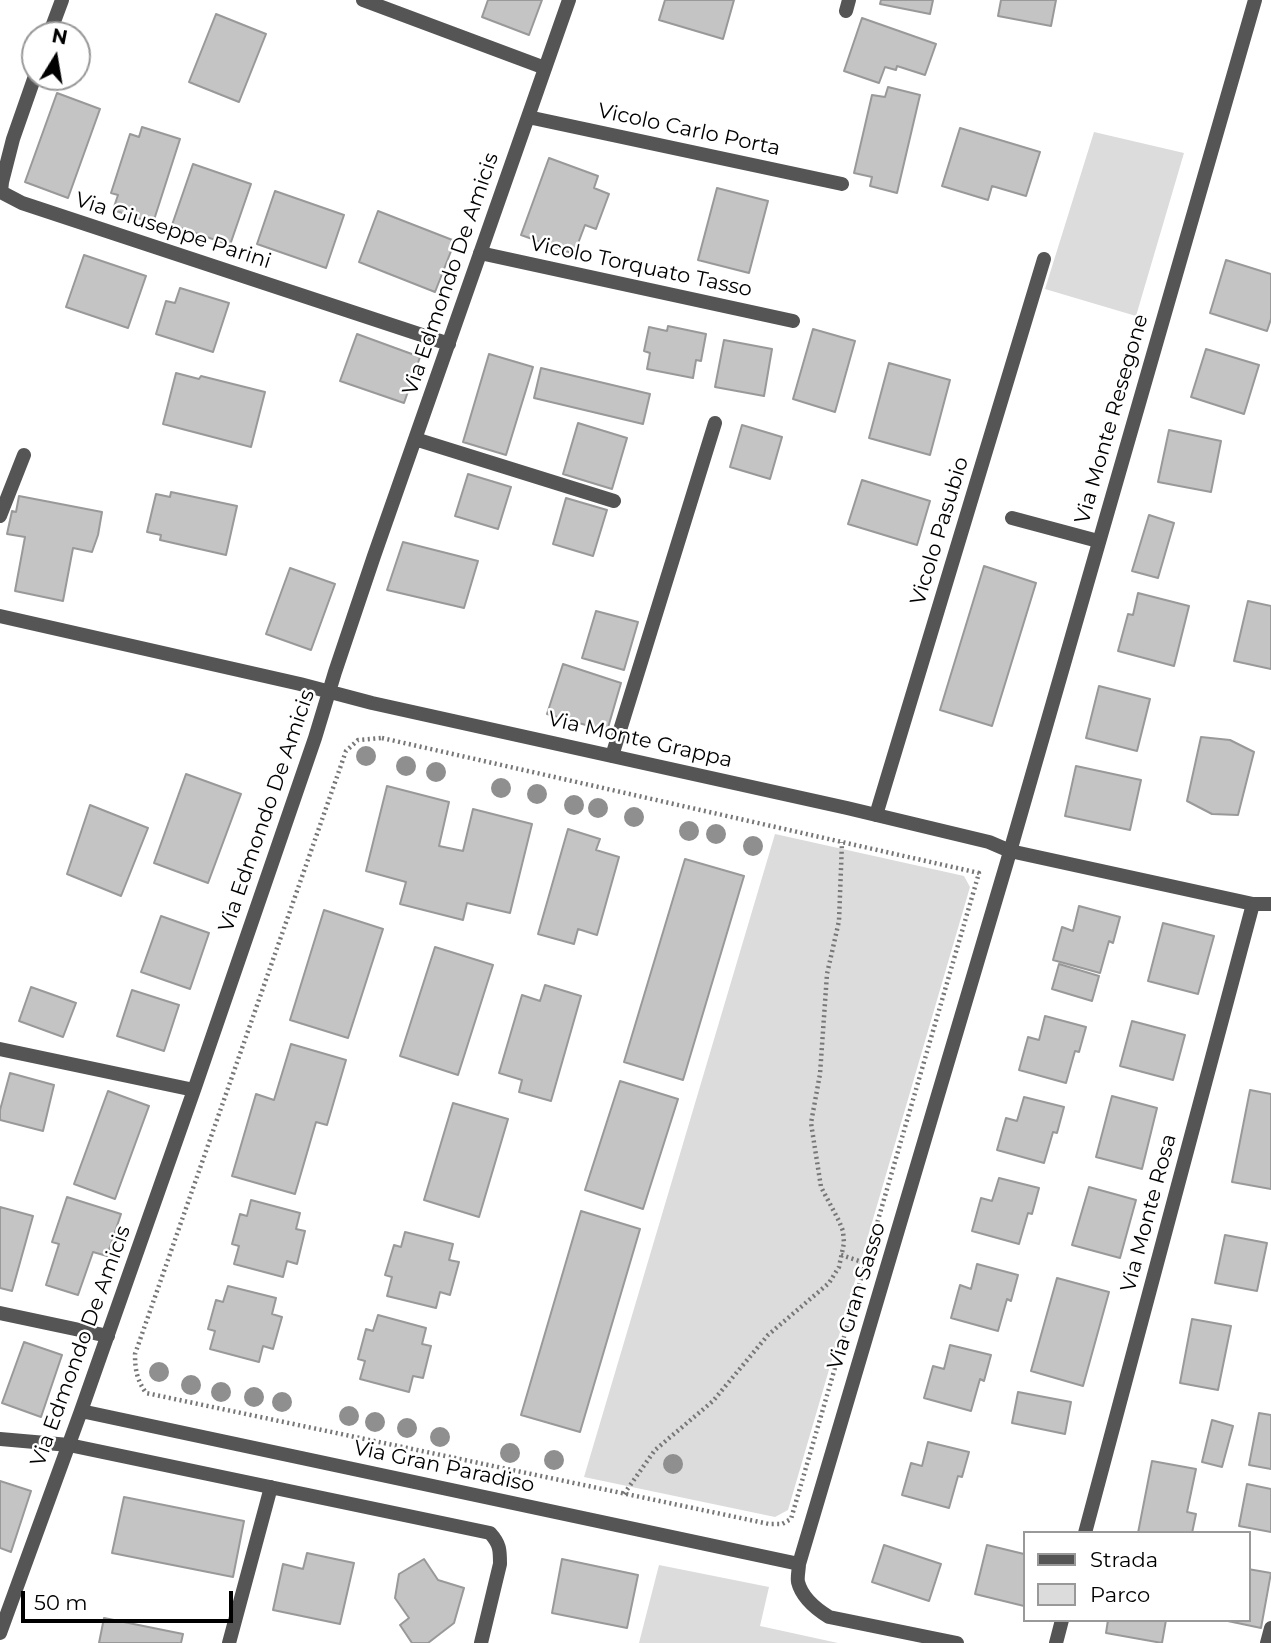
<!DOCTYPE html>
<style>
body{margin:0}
#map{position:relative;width:1271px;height:1643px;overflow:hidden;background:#fff;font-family:Montserrat,sans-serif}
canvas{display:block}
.legend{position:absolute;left:1023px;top:1531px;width:228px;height:91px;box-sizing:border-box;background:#fff;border:2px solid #999;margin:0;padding:9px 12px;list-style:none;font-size:21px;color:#000}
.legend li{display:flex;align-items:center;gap:14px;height:35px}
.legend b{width:35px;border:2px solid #999}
.north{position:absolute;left:21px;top:21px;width:70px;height:70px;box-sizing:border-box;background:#fff;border:2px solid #999;border-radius:50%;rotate:11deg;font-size:19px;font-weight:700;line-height:28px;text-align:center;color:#000}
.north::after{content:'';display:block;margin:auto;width:24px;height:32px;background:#000;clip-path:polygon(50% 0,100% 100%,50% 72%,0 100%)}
.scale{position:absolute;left:21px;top:1591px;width:212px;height:32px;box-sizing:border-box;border:4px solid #000;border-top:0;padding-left:9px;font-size:21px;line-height:24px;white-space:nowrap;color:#000;-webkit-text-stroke:5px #fff;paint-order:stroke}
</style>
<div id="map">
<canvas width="1271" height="1643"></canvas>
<ul class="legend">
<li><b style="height:9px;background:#555"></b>Strada</li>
<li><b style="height:19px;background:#dcdcdc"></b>Parco</li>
</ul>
<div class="north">N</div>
<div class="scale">50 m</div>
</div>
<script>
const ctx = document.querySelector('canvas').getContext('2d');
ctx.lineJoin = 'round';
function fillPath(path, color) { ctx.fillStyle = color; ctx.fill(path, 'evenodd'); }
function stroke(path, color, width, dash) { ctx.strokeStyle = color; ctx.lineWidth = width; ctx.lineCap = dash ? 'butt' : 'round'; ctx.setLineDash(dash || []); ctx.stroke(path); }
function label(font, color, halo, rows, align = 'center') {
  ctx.font = font + ' Montserrat,sans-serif'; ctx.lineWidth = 5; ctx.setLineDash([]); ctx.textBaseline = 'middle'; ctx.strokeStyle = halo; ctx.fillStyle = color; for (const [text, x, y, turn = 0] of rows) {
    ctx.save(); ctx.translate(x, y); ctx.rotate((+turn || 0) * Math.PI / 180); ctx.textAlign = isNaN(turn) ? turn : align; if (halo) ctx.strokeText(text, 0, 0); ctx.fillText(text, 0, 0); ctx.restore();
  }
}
fillPath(new Path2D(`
 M1094 132 1184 153 1136 316 1045 289Z
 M775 834 964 876 970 887 788 1510 775 1517 584 1477Z
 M659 1565 769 1587 760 1626 838 1643H639Z`), '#dcdcdc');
const building = new Path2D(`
 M488 0H542L529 35 482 17Z
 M665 0H734L723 39 659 20Z
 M881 0H933L930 14 880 4Z
 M1001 0H1056L1051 26 998 16Z
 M216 14 266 34 239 102 189 82Z
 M862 18 936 44 925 75 897 66 896 70 885 67 879 83 844 71Z
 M888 87 920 95 897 193 870 186 872 177 854 173 872 95 885 97Z
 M57 93 100 109 68 198 25 182Z
 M142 127 180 139 153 223 113 210 118 195 111 193 130 134 139 137Z
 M960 128 1040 152 1026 196 992 186 988 200 942 186Z
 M549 158 598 176 594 188 609 194 596 229 585 225 574 254 521 235Z
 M193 164 251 184 230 245 172 225Z
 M717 188 768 201 749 273 698 260Z
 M275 191 344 215 326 268 257 244Z
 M378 211 455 241 435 292 359 262Z
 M84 255 146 276 128 328 66 307Z
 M1226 260 1271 274V319L1267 331 1210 313Z
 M180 288 229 303 213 352 156 334 166 301 175 303Z
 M668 326 706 334 701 361 696 360 693 378 647 369 650 353 644 351 649 327 667 331Z
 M813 329 855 341 835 412 793 399Z
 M357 334 420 357 404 403 340 381Z
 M724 340 772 349 764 396 715 387Z
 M1206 349 1259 365 1244 414 1191 397Z
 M489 354 533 367 506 455 463 442Z
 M889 363 950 380 930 455 869 438Z
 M541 368 650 394 643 424 534 398Z
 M176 373 199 379 201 376 265 392 251 447 163 424Z
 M578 423 627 438 612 489 563 474Z
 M742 425 782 437 770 479 730 467Z
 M1169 430 1221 441 1211 492 1158 482Z
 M468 474 511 487 498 529 455 516Z
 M862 480 930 501 917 545 848 524Z
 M171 492 237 506 226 555 160 540 161 535 147 532 156 494 170 497Z
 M19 496 102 512 98 535 92 552 73 548 63 601 15 591 25 537 7 534 12 511 16 512Z
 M566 498 607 510 593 556 553 544Z
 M1149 515 1174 523 1158 578 1132 571Z
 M403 542 478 561 464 608 387 590Z
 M984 566 1036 583 992 726 940 710Z
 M290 568 335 584 311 650 266 634Z
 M1138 593 1189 606 1174 666 1118 651 1128 614 1133 615Z
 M1248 601 1271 606V669L1234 661Z
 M596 611 638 622 624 670 582 658Z
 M563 664 621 683 607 731 547 714Z
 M1099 686 1150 699 1137 751 1086 738Z
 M1201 737 1230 740 1254 752 1238 815 1212 814 1187 801Z
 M1076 766 1141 780 1130 830 1065 816Z
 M186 774 241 794 208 883 154 863Z
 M387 786 449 802 439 846 463 851 473 809 532 824 510 913 467 903 463 920 400 904 406 882 366 871Z
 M90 805 148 828 121 896 67 874Z
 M568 829 600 839 596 850 619 857 597 935 578 929 574 944 538 934Z
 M685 859 744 876 683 1080 624 1062Z
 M1079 906 1120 917 1113 943 1109 941 1100 973 1053 960 1062 927 1073 931Z
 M324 910 383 929 348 1038 290 1020Z
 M161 916 209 933 190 989 141 972Z
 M1163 923 1214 936 1198 994 1148 981Z
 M435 947 493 965 458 1075 400 1056Z
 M1059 964 1099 976 1092 1001 1052 989Z
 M545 985 581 996 551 1101 519 1092 522 1080 499 1073 522 995 540 1001Z
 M31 987 76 1003 63 1037 19 1021Z
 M132 990 179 1005 164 1051 117 1036Z
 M1045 1016 1086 1027 1079 1052 1075 1051 1066 1083 1019 1070 1028 1037 1039 1040Z
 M1132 1021 1185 1035 1173 1080 1120 1066Z
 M291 1044 346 1060 327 1125 316 1122 295 1194 232 1176 256 1094 274 1100Z
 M10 1073 54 1085 43 1131 0 1120V1110Z
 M620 1081 678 1099 643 1209 585 1190Z
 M1250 1090 1271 1094V1189L1232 1182Z
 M108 1091 149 1106 115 1199 74 1184Z
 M1112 1096 1157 1108 1142 1169 1096 1157Z
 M1024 1097 1064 1107 1057 1133 1053 1132 1044 1163 997 1150 1006 1118 1017 1121Z
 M453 1103 508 1119 479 1217 424 1200Z
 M999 1178 1039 1188 1032 1214 1028 1213 1019 1244 972 1231 981 1198 992 1201Z
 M1089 1187 1136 1200 1120 1258 1072 1245Z
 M67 1197 121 1214 107 1256 93 1252 78 1295 46 1285 59 1244 52 1242Z
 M251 1200 300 1213 296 1229 305 1231 297 1264 287 1261 283 1277 234 1264 239 1246 232 1244 240 1214 247 1216Z
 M0 1207 33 1216 12 1291 0 1288Z
 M581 1211 640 1229 580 1432 521 1415Z
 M405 1232 453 1244 449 1260 459 1262 450 1295 440 1292 436 1308 387 1296 392 1277 385 1275 394 1245 401 1247Z
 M1225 1235 1267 1243 1257 1291 1215 1283Z
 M977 1264 1018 1275 1011 1301 1007 1299 998 1331 951 1318 960 1285 971 1289Z
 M1057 1278 1109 1292 1083 1386 1031 1371Z
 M228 1286 276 1298 272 1314 282 1317 273 1349 263 1346 259 1362 210 1349 215 1331 208 1329 216 1300 223 1302Z
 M378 1315 426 1328 422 1344 431 1346 423 1378 413 1376 409 1392 360 1379 365 1361 358 1359 366 1329 373 1331Z
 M1192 1319 1231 1326 1218 1390 1180 1383Z
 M24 1342 62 1355 41 1417 2 1403Z
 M950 1345 991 1355 984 1381 980 1379 971 1411 924 1398 933 1366 944 1369Z
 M1018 1392 1071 1402 1065 1434 1012 1423Z
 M1259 1413 1271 1415V1469L1249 1465Z
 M1212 1420 1233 1426 1222 1467 1202 1462Z
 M928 1442 969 1452 962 1477 958 1476 949 1508 902 1495 911 1463 922 1466Z
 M1152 1461 1196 1469 1187 1512 1196 1514 1192 1533H1138Z
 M0 1481 31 1491 11 1552 0 1548Z
 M1247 1484 1271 1489V1532L1239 1526Z
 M124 1497 244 1521 233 1577 112 1553Z
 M884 1545 941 1564 929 1601 872 1582Z
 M987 1545 1024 1554V1606L975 1594Z
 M307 1553 354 1563 340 1624 273 1610 283 1564 303 1569Z
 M424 1559 438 1580 464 1588 454 1623 428 1643H412L400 1625 409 1618 395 1598 399 1574Z
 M562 1559 638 1575 627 1628 552 1613Z
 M1248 1569 1271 1573 1261 1628 1223 1620H1248Z
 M104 1618 183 1634 181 1643H99Z
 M1108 1620H1166L1162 1643 1106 1633Z`);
fillPath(building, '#c4c4c4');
stroke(building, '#999', 2);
stroke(new Path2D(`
 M382 738 979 873 791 1519 782 1524H769L146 1393C137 1380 135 1370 135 1354L346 751 358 740Z
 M841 1255 865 1263
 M624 1494 655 1450 713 1401 768 1335 829 1283 839 1267 844 1243 843 1231 839 1221 821 1187 811 1123 820 1074 827 974 839 921 842 842`), '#777', 4.5, [2, 3.5]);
stroke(new Path2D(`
 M846 11 849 0
 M0 516 24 455
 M1012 518 1098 541
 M69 1445 490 1533C500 1544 500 1550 500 1564L481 1643
 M229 1643 271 1487`), '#555', 14);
stroke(new Path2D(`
 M363 0 545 68
 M49 35 62 0
 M35 76 13 139 2 182 1 192 22 203 449 344
 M528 117 842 184
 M480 253 793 321
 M415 439 614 501
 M0 616 300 684 372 703 847 808 989 842 1010 851 1253 904H1271
 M612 756 715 423
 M876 815 1044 259
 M0 1049 194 1090
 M0 1313 108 1336
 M81 1411 799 1564
 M0 1439 69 1445
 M1085 1533 1253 904
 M0 1633 81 1411 194 1090 315 738 335 672 374 556 569 0
 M957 1643 829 1617C816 1609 802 1598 798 1582 797 1577 799 1569 799 1564L1007 862 1255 0
 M1056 1643 1062 1620
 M1267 1643 1271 1628`), '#555', 14);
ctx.fillStyle = '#8f8f8f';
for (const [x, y] of [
 [366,756],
 [406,766],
 [436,772],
 [501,788],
 [537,794],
 [574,805],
 [598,808],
 [634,817],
 [689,831],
 [716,834],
 [753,846],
 [159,1372],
 [191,1385],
 [221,1392],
 [254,1397],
 [282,1402],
 [349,1416],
 [375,1422],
 [407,1428],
 [440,1437],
 [510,1453],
 [554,1460],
 [673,1464]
]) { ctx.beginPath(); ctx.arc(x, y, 10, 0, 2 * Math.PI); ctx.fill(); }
label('21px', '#000', '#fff', [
 ["Vicolo Carlo Porta",689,130,12],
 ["Via Giuseppe Parini",173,231,18],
 ["Vicolo Torquato Tasso",641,267,12],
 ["Via Edmondo De Amicis",451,274,-71],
 ["Via Monte Resegone",1112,419,-74],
 ["Vicolo Pasubio",940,531,-73],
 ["Via Monte Grappa",640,740,13],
 ["Via Edmondo De Amicis",267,811,-71],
 ["Via Monte Rosa",1149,1213,-75],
 ["Via Gran Sasso",857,1296,-73],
 ["Via Edmondo De Amicis",81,1346,-70],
 ["Via Gran Paradiso",444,1467,12]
]);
</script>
